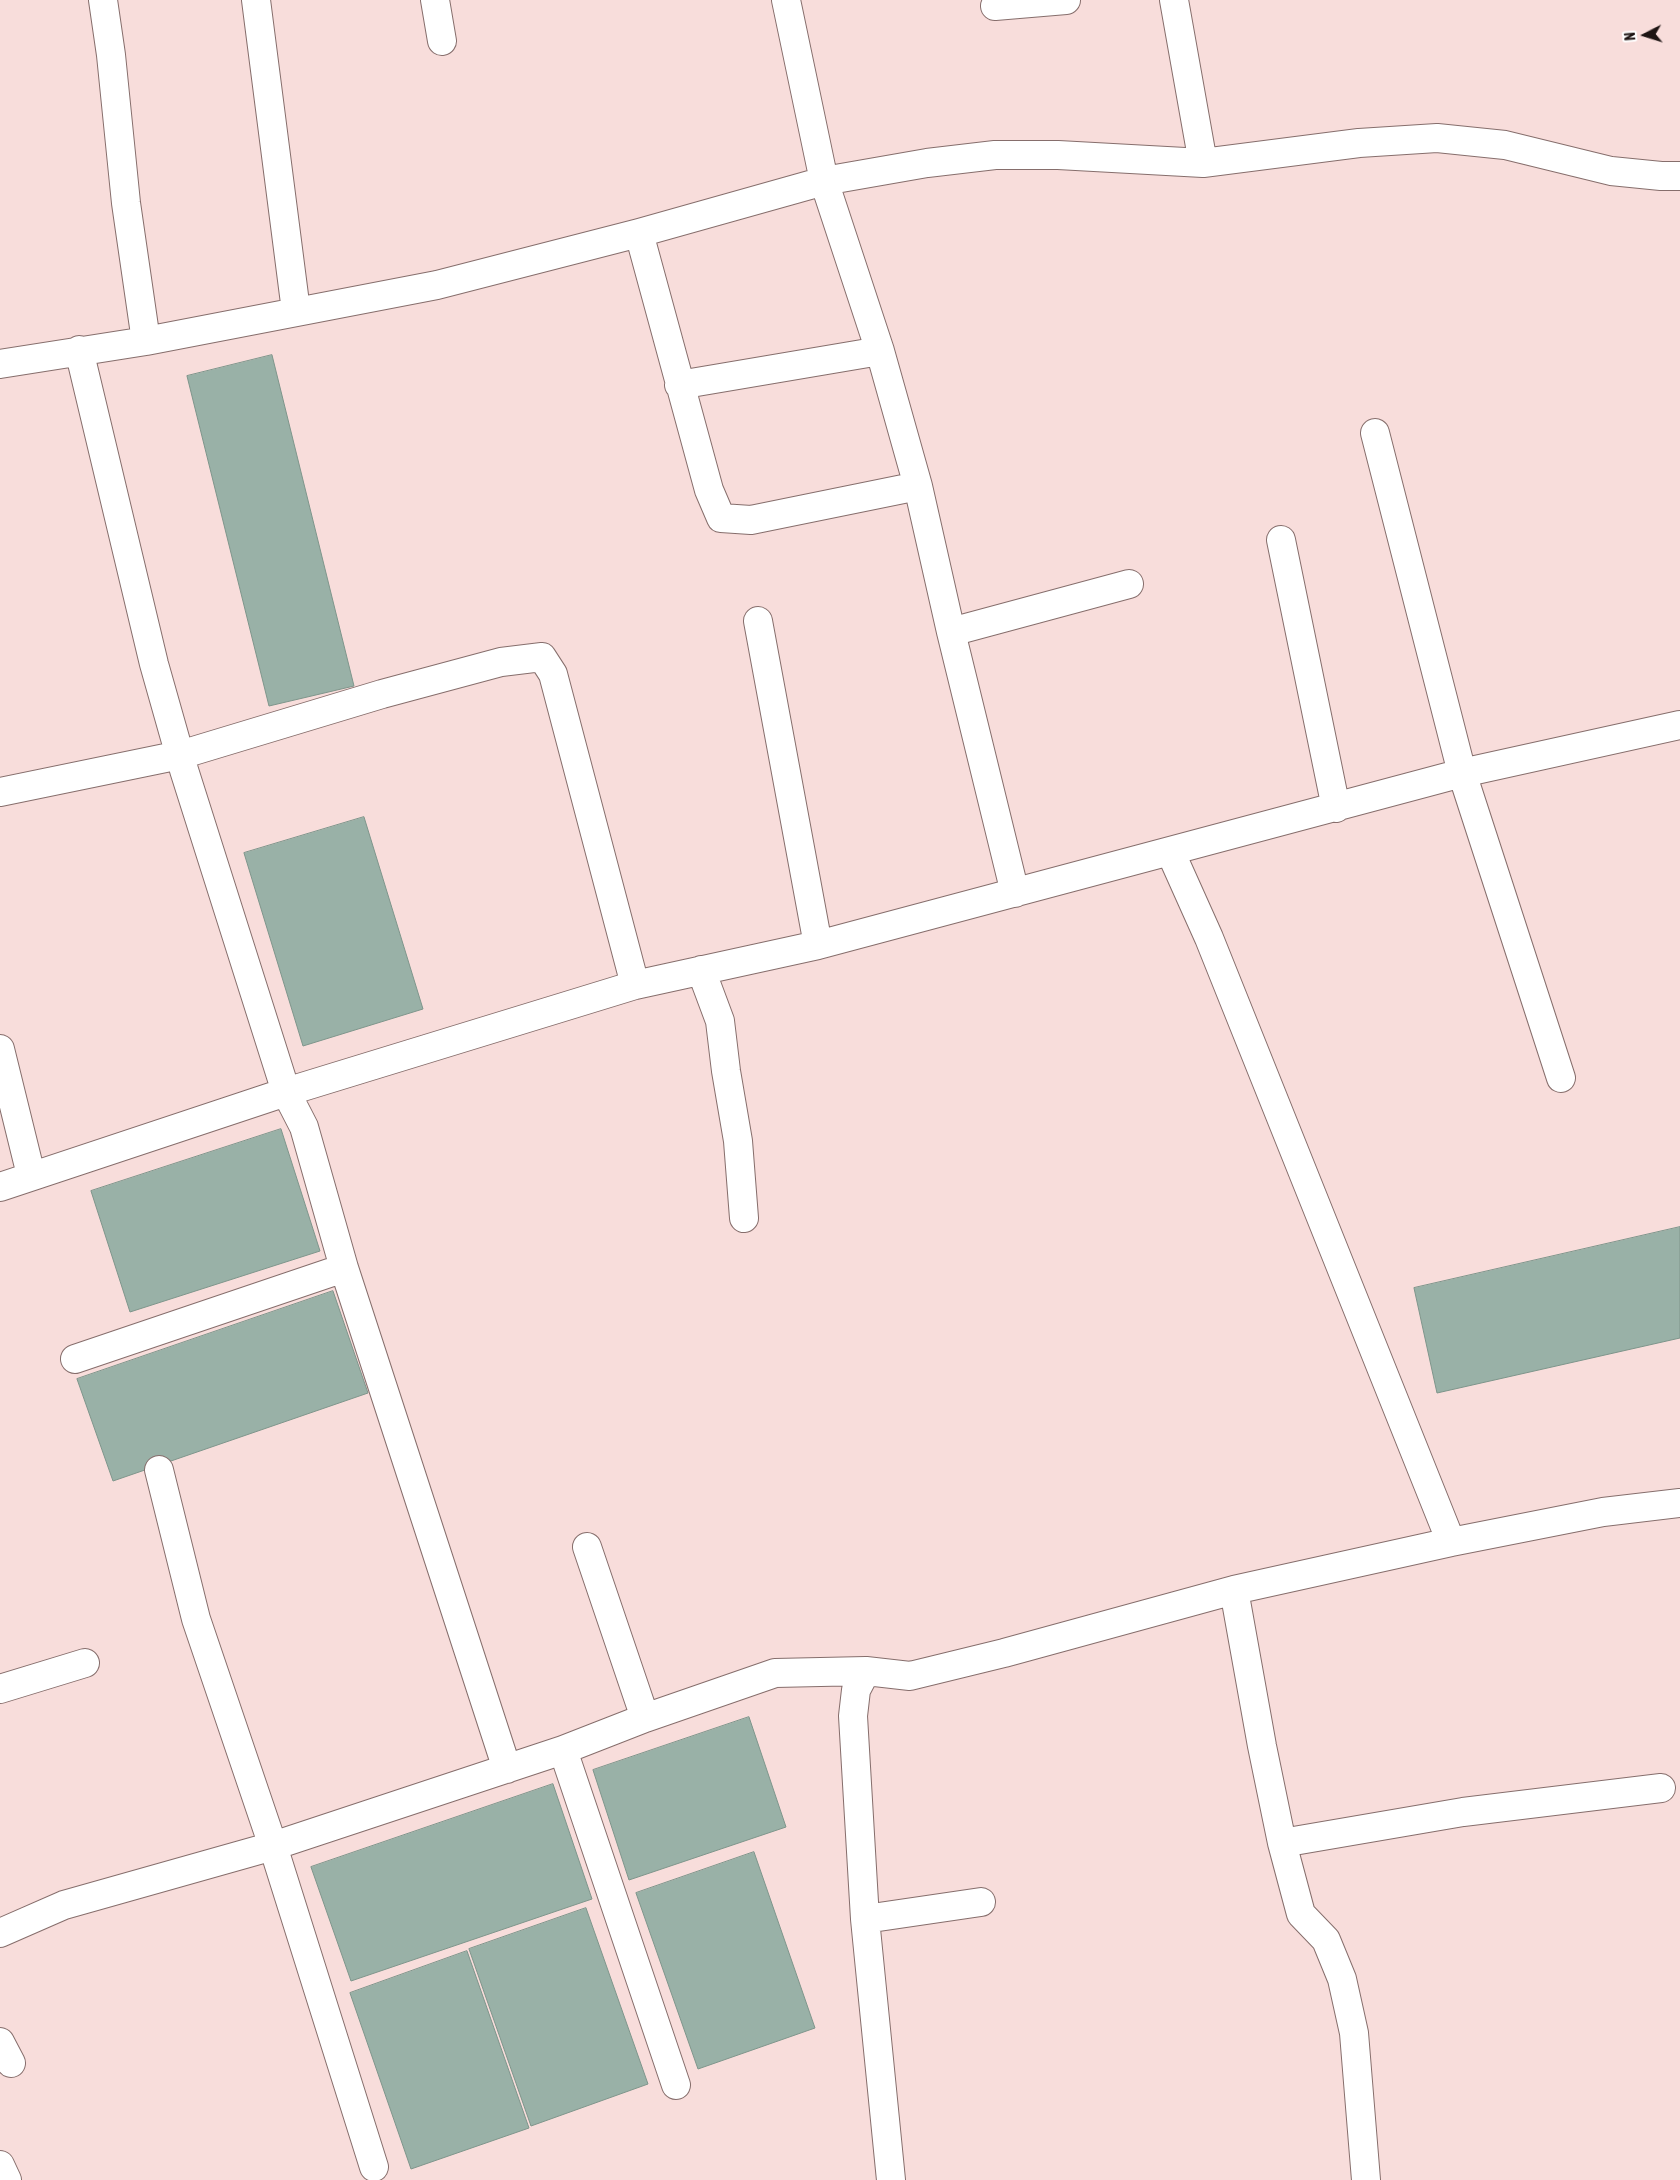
<!DOCTYPE html>
<style>
body{margin:0}
#map{position:relative;width:1680px;height:2180px;overflow:hidden;background:#f8dddb;font-family:"Asap Condensed",sans-serif}
canvas{display:block}
.north{position:absolute;left:1620px;top:10px;width:50px;height:50px;-webkit-text-stroke:4px #fff;paint-order:stroke;rotate:265deg;font-size:14px;font-weight:700;line-height:20px;text-align:center;color:#1d1413}
.north::after{content:'';display:block;margin:auto;width:18px;height:22px;background:#1d1413;clip-path:polygon(50% 0,100% 100%,50% 72%,0 100%)}
</style>
<div id="map">
<canvas width="1680" height="2180"></canvas>
<div class="north">N</div>
</div>
<script>
const ctx = document.querySelector('canvas').getContext('2d');
ctx.lineJoin = 'round';
function fillPath(path, color) { ctx.fillStyle = color; ctx.fill(path, 'evenodd'); }
function stroke(path, color, width, dash) { ctx.strokeStyle = color; ctx.lineWidth = width; ctx.lineCap = dash ? 'butt' : 'round'; ctx.setLineDash(dash || []); ctx.stroke(path); }
const building = new Path2D(`
 M272 355 354 686 269 706 187 376Z
 M364 817 423 1009 303 1046 244 853Z
 M281 1129 320 1251 130 1312 91 1191Z
 M1680 1227V1338L1437 1393 1414 1288Z
 M333 1291 368 1393 113 1481 77 1379Z
 M749 1717 786 1827 629 1880 593 1770Z
 M553 1784 592 1899 351 1981 311 1867Z
 M754 1852 815 2028 698 2069 636 1893Z
 M586 1908 648 2084 531 2126 469 1949Z
 M467 1951 529 2128 411 2169 350 1993Z`);
fillPath(building, '#99b1a7');
stroke(building, '#7e958b', 1);
const minor = new Path2D(`
 M103 0 111 55 126 203 146 341
 M256 0 296 311
 M435 0 442 41
 M786 0 824 181 880 351 918 486
 M1174 0 1203 163
 M995 6 1066 0
 M639 233 709 490 721 518 751 520 918 486 951 632 1015 893
 M79 350 154 664 184 770 286 1092 304 1127 344 1268 507 1769
 M0 364 146 341 437 285 639 233 824 181 927 163 995 155H1058L1203 163 1359 143 1437 138 1505 145 1611 171 1661 176H1680
 M679 385 880 351
 M1375 433 1462 773 1561 1078
 M1281 540 1336 808
 M758 621 818 945
 M951 632 1129 584
 M0 792 180 755 382 694 501 662 542 657 553 674 635 985
 M1170 851 1209 938 1451 1542
 M701 970 720 1021 726 1071 738 1141 744 1218
 M0 1049 31 1175
 M0 1187 286 1092 635 985 818 945 1462 773 1680 725
 M75 1359 344 1268
 M159 1470 196 1619 273 1846 374 2167
 M587 1547 645 1718
 M1234 1590 1262 1746 1282 1843 1301 1914 1326 1940 1342 1979 1354 2033 1366 2180
 M866 1671 856 1690 853 1716 865 1919 891 2180
 M0 1689 85 1663
 M563 1750 676 2085
 M1282 1843 1463 1812 1661 1788
 M865 1919 981 1902
 M0 1933 64 1905 273 1846 563 1750 645 1718 775 1673 866 1671 910 1676 1004 1653 1234 1590 1451 1542 1603 1512 1680 1503
 M0 2042 11 2063
 M0 2165 7 2180`);
stroke(minor, '#866e6c', 30);
stroke(minor, '#fff', 28);
</script>
